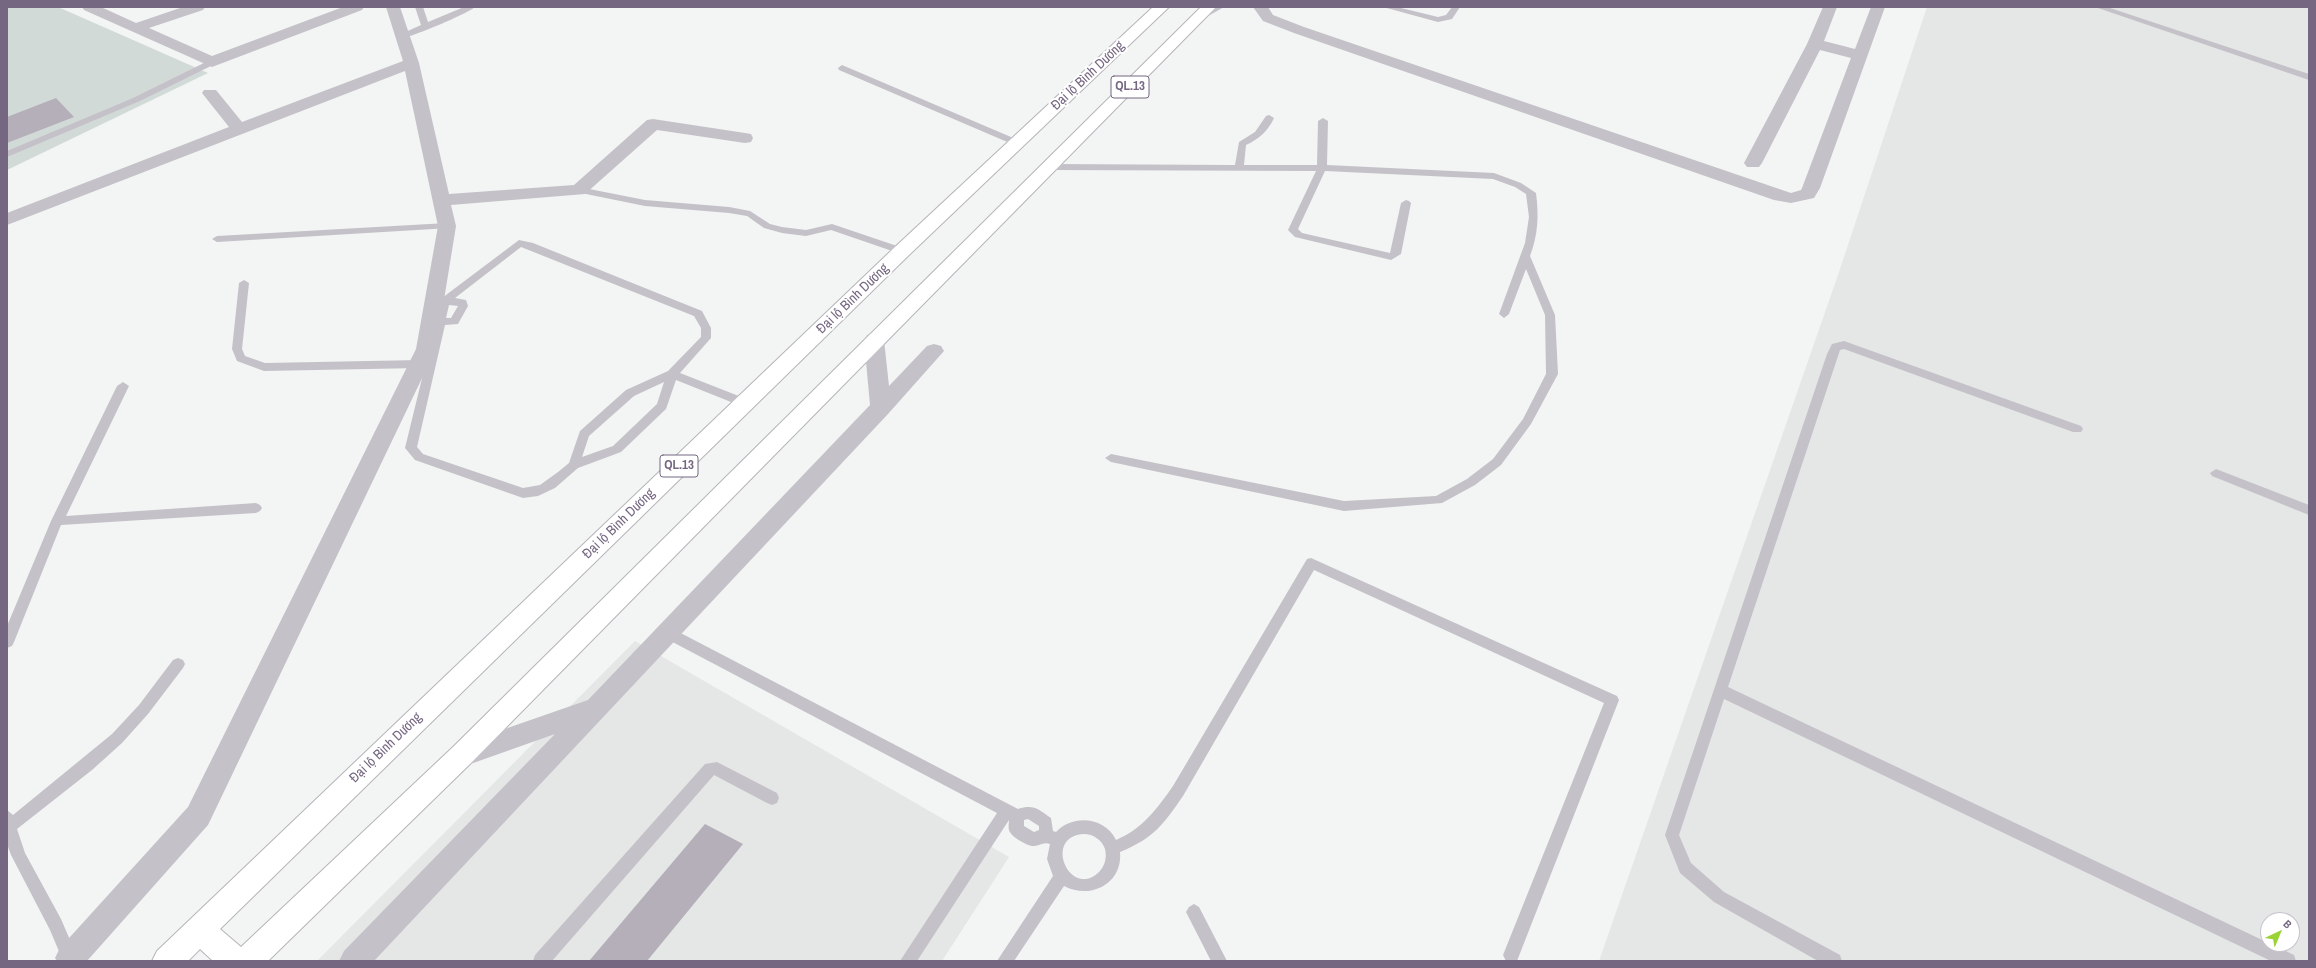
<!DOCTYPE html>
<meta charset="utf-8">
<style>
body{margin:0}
#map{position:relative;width:2316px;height:968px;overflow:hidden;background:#f2f5f3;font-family:"Archivo Narrow",sans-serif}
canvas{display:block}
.frame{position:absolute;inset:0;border:8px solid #756781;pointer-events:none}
.north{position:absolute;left:2260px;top:912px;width:40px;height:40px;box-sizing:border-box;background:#fff;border:1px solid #c8c2cd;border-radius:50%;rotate:44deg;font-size:11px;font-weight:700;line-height:16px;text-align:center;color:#756781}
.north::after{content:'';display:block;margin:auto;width:14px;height:18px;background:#9bd335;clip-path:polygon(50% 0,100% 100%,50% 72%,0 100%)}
</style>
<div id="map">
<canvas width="2316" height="968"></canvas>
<div class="frame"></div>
<div class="north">B</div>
</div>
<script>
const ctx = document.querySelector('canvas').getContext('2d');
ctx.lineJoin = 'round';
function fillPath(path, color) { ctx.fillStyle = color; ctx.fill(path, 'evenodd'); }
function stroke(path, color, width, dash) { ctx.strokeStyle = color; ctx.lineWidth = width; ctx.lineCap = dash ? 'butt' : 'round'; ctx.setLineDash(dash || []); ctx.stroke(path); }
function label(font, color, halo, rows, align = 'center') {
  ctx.font = font + ' "Archivo Narrow",sans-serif'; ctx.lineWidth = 4; ctx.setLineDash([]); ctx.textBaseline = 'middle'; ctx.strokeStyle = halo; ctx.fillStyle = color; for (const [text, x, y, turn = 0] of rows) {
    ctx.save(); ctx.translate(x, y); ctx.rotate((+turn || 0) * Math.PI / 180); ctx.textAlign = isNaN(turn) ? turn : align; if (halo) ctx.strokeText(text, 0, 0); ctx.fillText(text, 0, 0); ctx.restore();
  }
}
fillPath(new Path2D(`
 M1927 7H2309V961H1599L1838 275ZM2268 920H2292V944H2268Z
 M635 641 1009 857 942 961H317Z`), '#e5e6e6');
fillPath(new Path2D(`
 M7 7H58L208 73 7 170Z`), '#d2dad8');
fillPath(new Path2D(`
 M56 98 74 117 7 143V117Z
 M705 824 743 844 647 961H589Z`), '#b4afb9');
const trunk = new Path2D(`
 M1153 7H1169L909 255 220 929 241 947 453 747 1201 7H1216L471 763 268 961H213L200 949 188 961H152L157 951 895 247Z`);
stroke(trunk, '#b7b4ba', 2);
fillPath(new Path2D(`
 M415 7H423L428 22 464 7H475C469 13 408 39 401 38V34L421 25Z
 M1214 7H1224L1203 19 1196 17Z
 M1383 7H1397L1438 17 1446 15 1452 7H1460L1452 19 1438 22Z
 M2095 7H2107L2309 74V80Z
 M212 59 216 62 215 64 140 101 7 157V151L133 98Z
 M842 65 1018 140 1020 142 1018 144H1012L839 70 838 68Z
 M1269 115 1274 118C1268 131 1259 139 1246 145L1244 165H1317L1318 121 1323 118 1328 121 1327 165 1494 173 1521 183 1536 193C1539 216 1538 235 1530 256L1555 315 1558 374 1531 424 1501 465 1475 485 1442 503 1344 511 1111 462 1105 458 1111 454 1344 501 1436 496 1467 479 1493 459 1523 419 1546 374 1545 315 1526 269 1509 314 1504 318 1499 314 1525 243 1529 217 1526 194 1515 187 1493 179 1325 171 1298 229 1302 233 1390 253 1401 203 1406 200 1409 201 1411 203 1401 254 1391 260 1295 237 1288 230 1316 171 1051 170 1046 167 1051 164 1235 165 1239 142 1255 132 1266 116Z
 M579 187 645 200 729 207 750 211 770 224 782 227 806 230 832 224 906 249 907 251 906 253H898L831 230 806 236 782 233 764 228 747 216 729 213 645 206 576 192 574 190Z
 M447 223 450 224V228L217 242 212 239 217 236Z
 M519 240 533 243 702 311 711 328V338L680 373 749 400 751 403 749 406H741L676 380 666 409 621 452 578 468 555 488 538 496 523 498 415 460 405 448 425 366 420 368 264 371 237 361 232 349 239 283 244 280 249 283 242 349 245 356 265 363 420 360 425 363 434 326 429 322 430 319 436 318 439 304 436 301 437 299 442 298ZM521 247 694 316 701 328V337L668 371 626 390 580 431 569 463 558 472 540 485 523 488 423 454 417 447 445 325 458 324 468 306 466 300 455 298ZM449 305 458 306 451 318H446ZM664 382 657 404 613 446 582 457 589 436 634 396Z
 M1844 341 2081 426 2083 429 2081 432H2073L1844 349 1840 350 1728 687 2294 955 2296 961H2271L1724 699 1679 835 1691 863 1724 892 1840 955 1842 961H1818L1714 902 1680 873 1665 835 1827 354 1832 344Z
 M123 382 129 386 66 516 256 503 260 505 262 508 260 511 256 513 61 525 14 642 12 646 7 648V626L51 521 117 386Z
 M2216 469 2309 505V515L2212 476 2210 473Z
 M1311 558 1617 696 1619 700 1517 961H1506L1503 955 1604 703 1314 570 1183 796C1163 825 1154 838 1120 852 1123 884 1090 900 1064 886L1014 961H997L1053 876 1047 859 1050 844C1043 841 1038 847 1032 846 1026 845 1010 836 1009 830 1008 827 1009 823 1009 820L917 961H900L997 813 663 637 661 633 663 629 668 628 673 629 1018 809C1034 804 1038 809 1051 818L1053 831 1056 832C1073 814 1105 817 1116 840 1142 829 1157 809 1173 786L1307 559ZM1028 819 1039 826V830L1034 832 1024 826V820ZM1084 834C1093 834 1102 840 1105 849 1107 857 1105 866 1099 872 1070 900 1042 836 1084 834Z
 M178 658 183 660 185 664 183 668 148 714 122 743 92 770 17 829 25 853 61 919 79 961H63L50 930 11 855 7 844V810L13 815 112 734 139 705 173 660Z
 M717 762 777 793 779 798 777 803 772 805 767 803 714 775 552 961H533L535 955 705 764Z
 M1194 904 1199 907 1227 961H1211L1186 912 1189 907Z`), '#c5c1c8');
fillPath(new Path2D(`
 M82 7H101L136 23 183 7H205L203 10 149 28 212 56 343 7H364L362 10 212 67 84 10Z
 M386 7H400L419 63 449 194 574 185 647 120 653 119 745 133 751 134 753 138 751 142 745 143 657 130 585 194 451 205 456 226 436 349 208 825 87 961H57L55 958 60 948 188 807 416 349 438 226 405 71 7 225V213L229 127 202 93 204 90H216L242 122 403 61Z
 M1253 7H1268L1273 15 1304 27 1791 193 1801 190 1802 188 1851 58 1820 50 1762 163 1759 167H1747L1744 163 1807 44 1823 7H1837L1824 41 1855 49 1871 7H1885L1820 188 1814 198 1791 203 1774 200 1294 33 1263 21Z
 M874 333 881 335 884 340 889 386 927 346 934 344 941 346 944 351 888 414 374 961H339L344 951 555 734 462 767 453 763 449 755 453 747 588 700 870 405 864 340 867 335Z`), '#c5c1c8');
fillPath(trunk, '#fff');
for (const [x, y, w] of [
 [1130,87,38],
 [679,466,38]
]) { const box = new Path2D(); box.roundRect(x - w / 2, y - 11, w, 22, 3); ctx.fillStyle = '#fff'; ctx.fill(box); stroke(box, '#756781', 1); }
label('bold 13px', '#756781', null, [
 ["QL.13",1130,87],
 ["QL.13",679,466]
]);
label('14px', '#756781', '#fff', [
 ["Đại lộ Bình Dương",1088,76,-43],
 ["Đại lộ Bình Dương",853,299,-44],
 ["Đại lộ Bình Dương",619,524,-44],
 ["Đại lộ Bình Dương",386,748,-44]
]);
</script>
